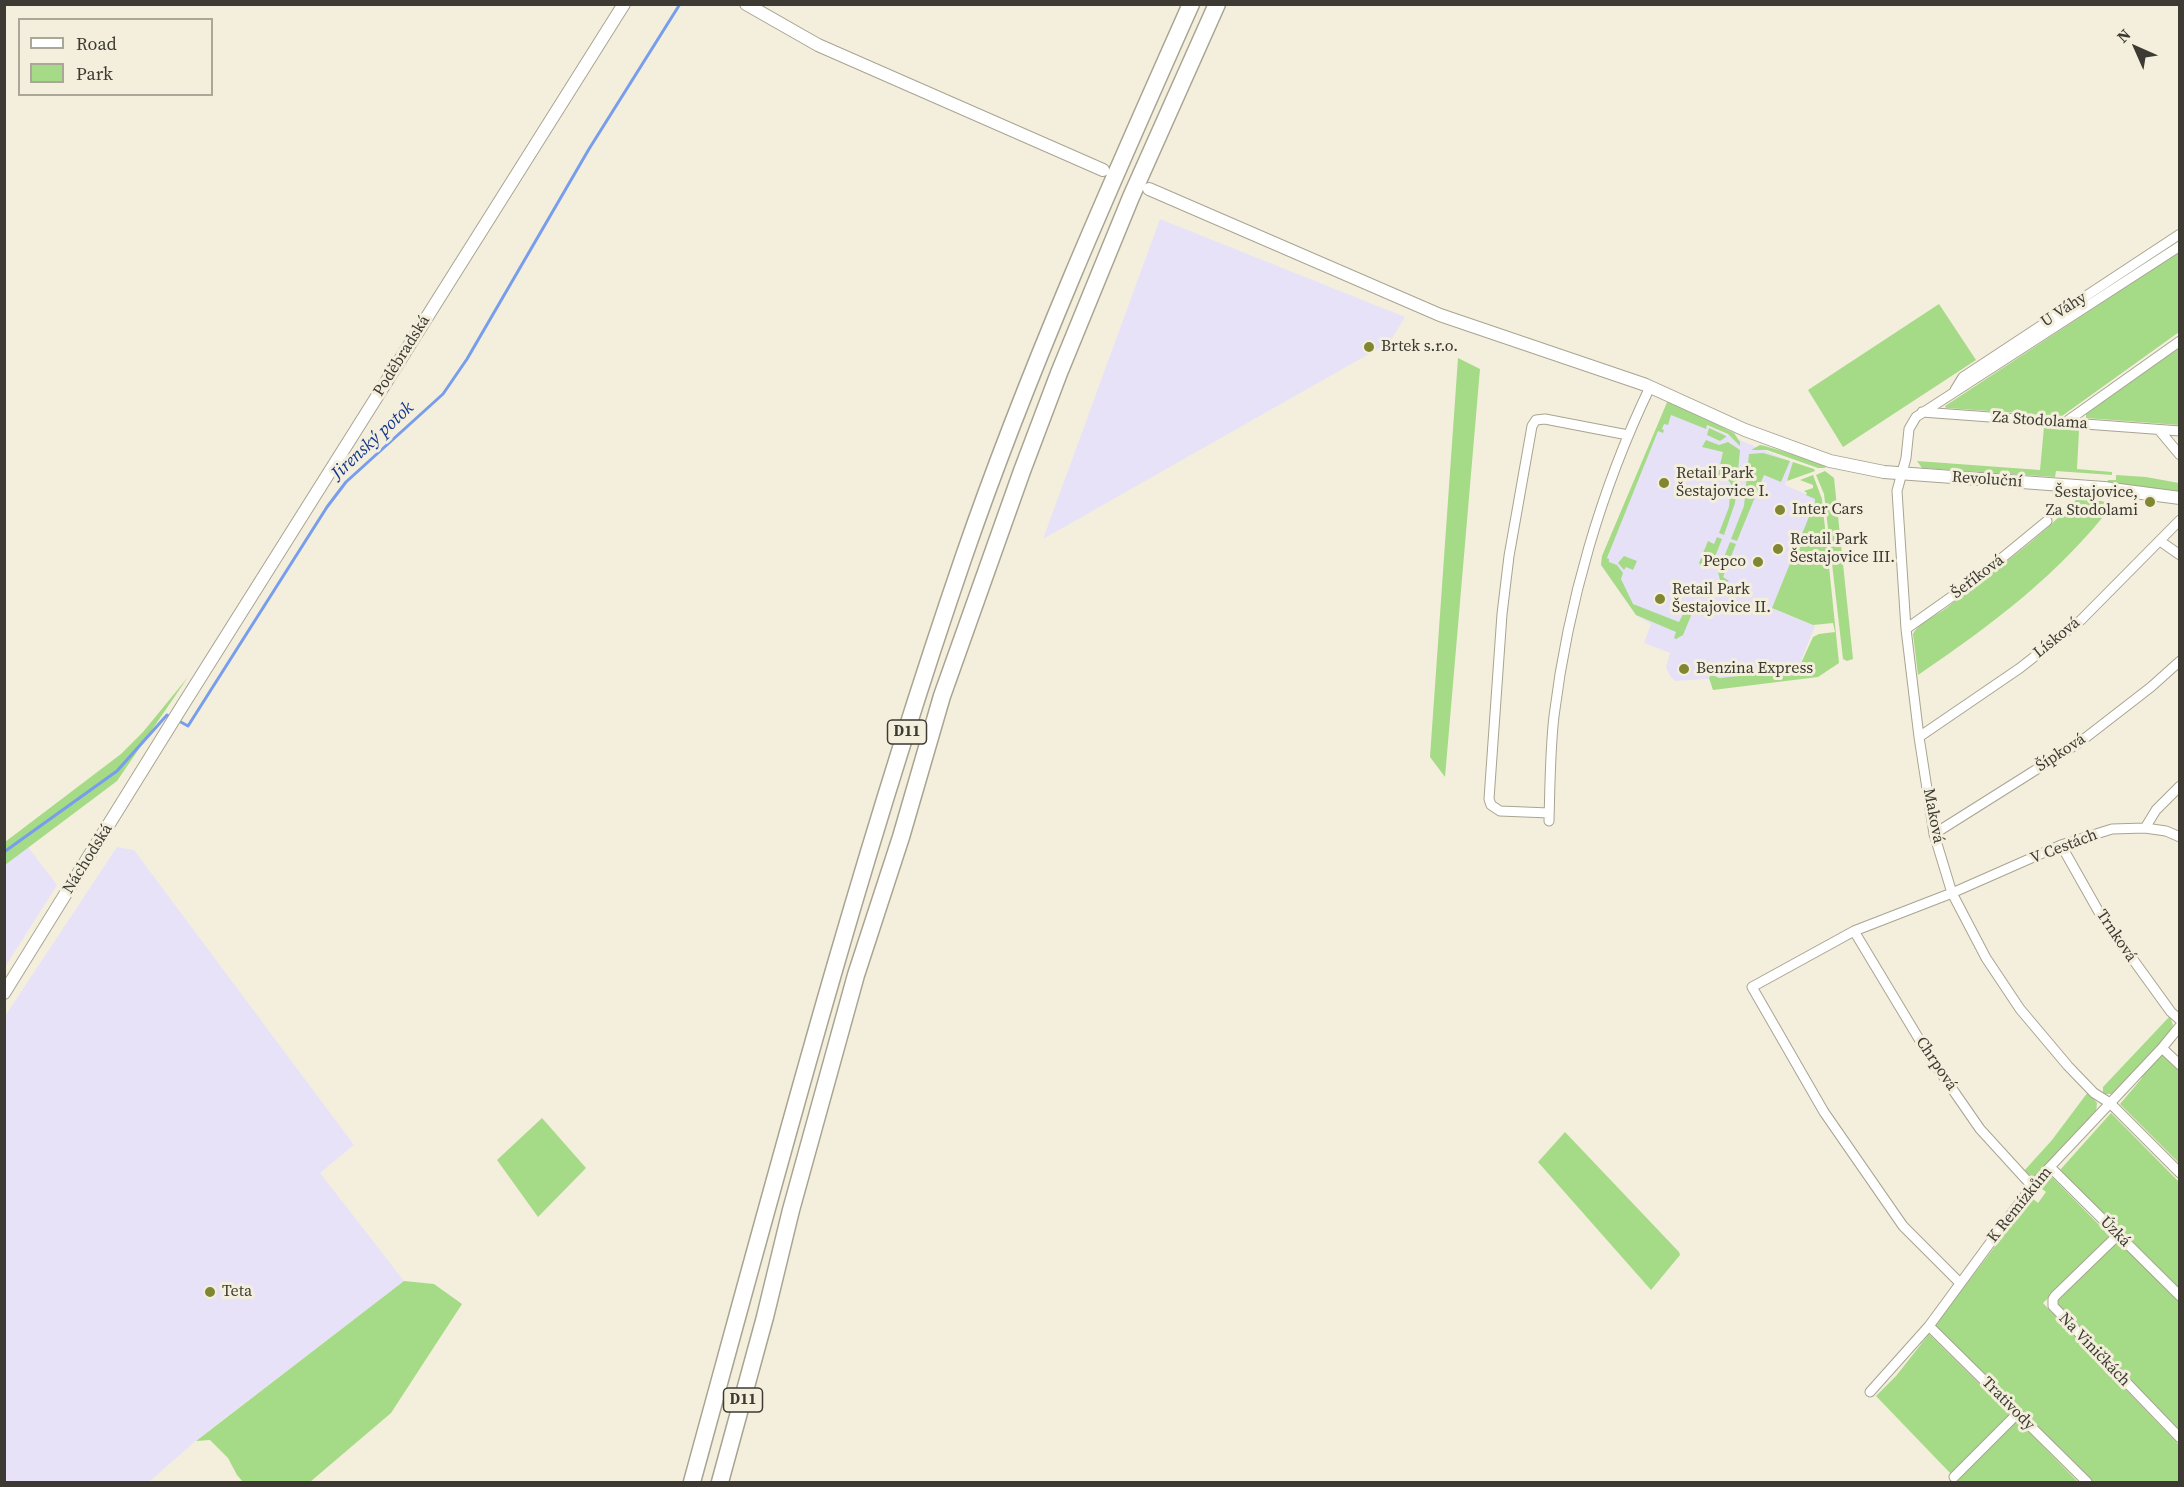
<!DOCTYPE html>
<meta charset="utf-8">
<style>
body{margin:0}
#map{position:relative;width:2184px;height:1487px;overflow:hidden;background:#f4efdc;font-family:"Source Serif 4",serif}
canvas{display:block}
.frame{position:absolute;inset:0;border:6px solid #3c3a33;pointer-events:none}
.legend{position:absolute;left:18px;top:18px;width:195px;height:78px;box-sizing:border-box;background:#f4efdc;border:2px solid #aaa798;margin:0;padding:8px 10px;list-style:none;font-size:18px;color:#3c3a33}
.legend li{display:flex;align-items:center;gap:12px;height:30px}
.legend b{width:30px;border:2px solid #aaa798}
.north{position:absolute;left:2106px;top:18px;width:60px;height:60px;-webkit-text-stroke:4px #f4efdc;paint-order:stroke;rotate:315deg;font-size:16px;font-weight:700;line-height:24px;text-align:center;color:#3c3a33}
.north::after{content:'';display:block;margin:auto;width:21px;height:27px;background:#3c3a33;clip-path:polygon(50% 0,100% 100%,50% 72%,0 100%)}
</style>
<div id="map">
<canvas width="2184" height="1487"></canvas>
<div class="frame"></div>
<ul class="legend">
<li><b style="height:8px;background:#fff"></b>Road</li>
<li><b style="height:16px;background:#a5da87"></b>Park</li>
</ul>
<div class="north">N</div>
</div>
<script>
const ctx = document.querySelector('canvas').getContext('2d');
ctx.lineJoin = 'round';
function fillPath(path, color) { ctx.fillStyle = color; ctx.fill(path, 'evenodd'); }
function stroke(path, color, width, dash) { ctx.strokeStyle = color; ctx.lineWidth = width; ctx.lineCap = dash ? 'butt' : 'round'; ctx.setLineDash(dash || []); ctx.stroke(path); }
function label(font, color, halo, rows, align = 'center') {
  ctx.font = font + ' "Source Serif 4",serif'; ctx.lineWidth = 6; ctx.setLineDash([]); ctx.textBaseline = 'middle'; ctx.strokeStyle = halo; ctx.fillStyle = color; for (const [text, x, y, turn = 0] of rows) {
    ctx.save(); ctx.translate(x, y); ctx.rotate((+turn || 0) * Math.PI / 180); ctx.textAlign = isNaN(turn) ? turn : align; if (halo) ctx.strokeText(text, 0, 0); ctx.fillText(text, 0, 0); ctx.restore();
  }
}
fillPath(new Path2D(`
 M1665 409 1707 424V426L1794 463 1785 485 1820 500 1776 610 1815 626 1796 673 1675 681 1670 676 1666 667 1670 653 1644 643 1651 624 1636 615 1607 559 1620 520Z`), '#e7e1f7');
fillPath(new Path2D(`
 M1160 219 1405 317 1390 342 1043 539Z
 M28 847 57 885 5 967V865Z
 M117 847 134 850 354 1145 320 1173 404 1281 199 1438 149 1482H5V1016Z`), '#e7e2f8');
fillPath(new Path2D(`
 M2179 252V332L2062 416 1946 408 1945 406Z
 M1939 304 1976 360 1843 447 1808 390Z
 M2179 347V425L2086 418V414Z
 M1458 358 1480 369 1445 777 1430 757Z
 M1668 400 1734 433 1740 442V446L1728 434 1707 425 1706 429 1671 415 1668 425 1664 424 1662 429 1664 430 1663 433 1658 431 1607 558 1609 559V562L1617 565 1623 573 1621 579 1633 604 1679 622 1686 608 1693 611 1683 635 1676 639 1674 638 1676 632 1636 615 1601 565 1602 556Z
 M2044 427 2079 430 2077 469 2112 472V475L2056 471 2055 477 1922 468 1917 461 2040 470Z
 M1709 428 1726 436V437L1720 441 1707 435Z
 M1706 440 1719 445 1728 442 1740 450 1735 503 1724 535 1719 533 1729 507 1731 484 1728 480 1717 478 1723 452 1702 447Z
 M1760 445 1765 446 1826 464 1825 468H1818L1767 450H1751Z
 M1763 453 1790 461 1781 482 1764 475 1737 541 1731 539 1744 506 1749 454Z
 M1793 462 1814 469 1815 471 1787 481Z
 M1825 471 1834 478 1853 659 1847 661 1843 659 1824 494 1816 475Z
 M1813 475 1822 499 1839 663 1818 677 1713 690 1709 678 1711 674 1719 678 1759 674 1764 665 1782 673 1797 672 1813 637 1819 634 1835 632 1833 623 1813 625 1772 608 1815 502V499L1806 495 1807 493 1804 491 1813 488V485L1800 480Z
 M2116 475 2146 477 2179 483V494L2108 485V480H2116Z
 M2076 500 2101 501 2113 504C2060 574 1990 626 1918 675L1913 634C1919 622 1938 615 1949 606 1992 572 2038 540 2076 500Z
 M1717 537 1722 539 1712 564 1707 568 1702 567 1699 563 1708 541 1714 544Z
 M1730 542 1736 544 1723 577 1729 581 1725 583 1720 580 1718 572Z
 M1624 556 1637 561 1633 570 1626 567 1624 570 1618 563Z
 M188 677 117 781 5 865V842L121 754 143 732Z
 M2170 1016 2173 1025 2169 1034 2113 1094H2103V1087Z
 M2159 1055H2164L2179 1069V1163L2120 1104 2142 1078 2140 1076Z
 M2088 1092 2097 1103 2096 1113 2038 1174 2035 1176H2031L2024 1171 2052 1140Z
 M2111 1113 2179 1182V1290L2060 1170Z
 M542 1118 586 1168 538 1217 497 1160Z
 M1565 1132 1679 1252 1680 1255 1651 1290 1538 1162Z
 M2052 1177 2111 1237 2043 1303 2179 1445V1482H2093L1935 1325 2032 1198 2038 1203 2046 1192 2041 1188Z
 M2119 1240 2179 1301V1433L2058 1307V1299Z
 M404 1281 434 1284 462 1304 391 1413 310 1482H243L237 1475 228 1458 210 1440 196 1441Z
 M1929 1334 2011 1415 1951 1474 1876 1396 1896 1376Z
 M2017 1420 2078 1482H1960L1957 1480Z`), '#a5da87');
stroke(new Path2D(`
 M179 721 188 726 327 507 346 482 443 394 467 359 589 149 680 4
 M4 852 117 771 167 715 170 717`), '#779dec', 3);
const street = new Path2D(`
 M2180 246 1916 417 1909 429 1906 458 1897 491 1906 629 1919 737 1934 834 1952 893 1986 958 2020 1009 2068 1066 2094 1093 2110 1103 2180 1173
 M1955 390 1963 377 2180 234
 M1922 412 2180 431
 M2063 424 2180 341
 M2159 430 2180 455
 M2160 541 2180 555
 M1906 629 1974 581 2047 521
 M1919 737 2020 668 2081 620 2180 520
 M1549 813 1500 811 1491 805 1489 799 1502 614 1509 556 1532 426 1536 420 1545 419 1628 435
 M1549 821C1550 786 1550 751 1554 716 1568 603 1601 489 1650 387
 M2145 828 2156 810 2180 786
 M1934 834 2080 742 2151 687 2180 661
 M2061 845 2100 914 2171 1012 2180 1020
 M1854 931 1928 1054 1980 1129 2032 1186
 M2162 1048 2180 1065
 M2050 1167 2180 1296
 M2118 1235 2055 1296 2053 1299V1306L2180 1438
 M1960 1283 1903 1226 1824 1112 1752 987 1854 931 1952 893 2061 845 2112 829 2145 828 2166 831 2180 837
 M1929 1326 2087 1482
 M1870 1392 1929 1326 2032 1186 2162 1048 2180 1026
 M1954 1477 2018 1413`);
const secondary = new Path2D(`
 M746 4 818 45 1103 170
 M1149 189 1440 315 1646 385 1745 430 1830 461 1884 472 2104 488 2180 498
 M4 993 181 708 624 4`);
const highway = new Path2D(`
 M692 1482C777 1172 859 861 964 556 1029 368 1110 186 1191 4
 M720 1482 765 1317 791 1210 856 975 901 837 942 696 1022 471 1059 373 1131 197 1217 4`);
stroke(street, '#a8a492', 11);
stroke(secondary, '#a8a492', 14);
stroke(highway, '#a8a492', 19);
stroke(street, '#fff', 9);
stroke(secondary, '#fff', 12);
stroke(highway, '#fff', 16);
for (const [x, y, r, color] of [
 [1369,347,6,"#808631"],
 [1664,483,6,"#808631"],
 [2150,502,6,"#808631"],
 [1780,510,6,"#808631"],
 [1778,549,6,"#808631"],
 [1758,562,6,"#808631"],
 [1660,599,6,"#808631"],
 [1684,669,6,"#808631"],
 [210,1292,6,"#808631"]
]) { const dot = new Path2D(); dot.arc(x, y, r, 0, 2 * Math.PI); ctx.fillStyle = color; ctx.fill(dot); stroke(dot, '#f4efdc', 2); }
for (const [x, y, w] of [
 [907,732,39],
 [743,1400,39]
]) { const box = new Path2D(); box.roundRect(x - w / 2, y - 12, w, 24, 4.5); ctx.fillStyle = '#f4efdc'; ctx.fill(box); stroke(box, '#3c3a33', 1.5); }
label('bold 15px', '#3c3a33', null, [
 ["D11",907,732],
 ["D11",743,1400]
]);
label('16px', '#3c3a33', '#f4efdc', [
 ["U Váhy",2064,310,-33],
 ["Poděbradská",402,356,-58],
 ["Za Stodolama",2040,421,4],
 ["Revoluční",1987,480,4],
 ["Šeříková",1978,577,-37],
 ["Lísková",2057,638,-39],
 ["Šípková",2061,753,-33],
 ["Maková",1933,816,79],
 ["V Cestách",2064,847,-21],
 ["Náchodská",88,859,-58],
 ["Trnková",2116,936,56],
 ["Chrpová",1936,1064,56],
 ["K Remízkům",2020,1205,-51],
 ["Úzká",2115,1232,45],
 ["Na Viničkách",2094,1350,46],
 ["Trativody",2008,1404,45]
]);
label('16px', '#3c3a33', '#f4efdc', [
 ["Brtek s.r.o.",1381,347],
 ["Retail Park",1676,474],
 ["Šestajovice I.",1676,492],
 ["Šestajovice,",2138,493,"right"],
 ["Za Stodolami",2138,511,"right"],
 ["Inter Cars",1792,510],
 ["Retail Park",1790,540],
 ["Šestajovice III.",1790,558],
 ["Pepco",1746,562,"right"],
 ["Retail Park",1672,590],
 ["Šestajovice II.",1672,608],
 ["Benzina Express",1696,669],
 ["Teta",222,1292]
], 'left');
label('italic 18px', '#11348e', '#f4efdc', [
 ["Jirenský potok",373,441,-43]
]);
</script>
